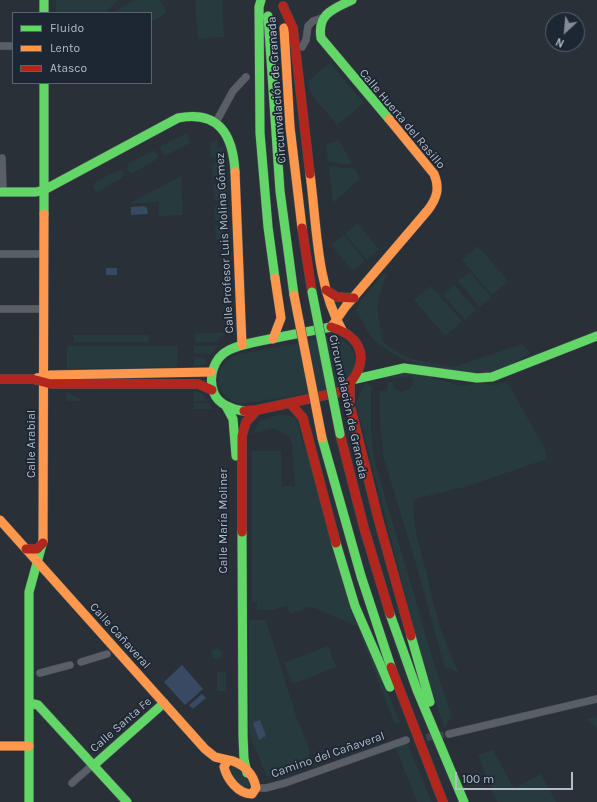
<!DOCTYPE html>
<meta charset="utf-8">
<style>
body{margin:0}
#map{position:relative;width:597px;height:802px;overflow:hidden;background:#2a3038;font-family:Karla,sans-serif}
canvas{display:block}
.legend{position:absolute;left:12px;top:12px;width:140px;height:72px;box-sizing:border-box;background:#1d2633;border:1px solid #59626f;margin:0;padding:5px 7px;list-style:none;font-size:12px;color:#b4bcc9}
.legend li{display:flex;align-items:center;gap:8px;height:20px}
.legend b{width:20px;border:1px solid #59626f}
.north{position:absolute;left:545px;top:12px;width:40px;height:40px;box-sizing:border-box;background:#1d2633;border:1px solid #59626f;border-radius:50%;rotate:206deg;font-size:11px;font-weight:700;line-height:16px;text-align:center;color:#b4bcc9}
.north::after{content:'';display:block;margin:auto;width:14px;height:18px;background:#848b96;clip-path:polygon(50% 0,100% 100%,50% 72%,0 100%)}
.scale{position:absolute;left:455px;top:772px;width:118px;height:18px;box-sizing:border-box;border:2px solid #b4bcc9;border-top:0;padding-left:5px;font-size:12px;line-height:14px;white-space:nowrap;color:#b4bcc9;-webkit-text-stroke:3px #1d2633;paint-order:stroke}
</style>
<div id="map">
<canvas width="597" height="802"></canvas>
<ul class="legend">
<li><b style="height:5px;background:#63d668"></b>Fluido</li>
<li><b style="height:5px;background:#ff974d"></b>Lento</li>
<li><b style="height:5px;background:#b3261e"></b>Atasco</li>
</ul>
<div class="north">N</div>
<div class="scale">100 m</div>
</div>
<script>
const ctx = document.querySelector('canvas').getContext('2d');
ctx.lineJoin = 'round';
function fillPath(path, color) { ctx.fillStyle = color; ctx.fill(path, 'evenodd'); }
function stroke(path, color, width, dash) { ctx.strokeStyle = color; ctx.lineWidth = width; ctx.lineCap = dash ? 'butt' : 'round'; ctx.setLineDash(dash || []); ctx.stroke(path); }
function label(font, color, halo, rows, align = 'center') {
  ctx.font = font + ' Karla,sans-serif'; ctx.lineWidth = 3.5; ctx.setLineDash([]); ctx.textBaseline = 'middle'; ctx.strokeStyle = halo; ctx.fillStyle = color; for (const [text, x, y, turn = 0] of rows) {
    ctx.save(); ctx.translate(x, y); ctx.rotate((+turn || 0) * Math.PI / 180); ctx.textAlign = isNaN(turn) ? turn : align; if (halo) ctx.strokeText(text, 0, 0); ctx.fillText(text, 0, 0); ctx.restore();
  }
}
fillPath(new Path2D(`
 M56 0H118L105 13H56Z
 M134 0H160L167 12 151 22V13H112Z
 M195 0H222L224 37 198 39Z
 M330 63 364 103 337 125 310 93 308 81Z
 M187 133 190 143 165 156 161 151V146Z
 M217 140V148L223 146 224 153 218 157H211L210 143Z
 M339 140 352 164H342L328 161 326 144Z
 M154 150 158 156 156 160 131 174 127 169 128 164Z
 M219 161H226L227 174 217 179 213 178 212 164Z
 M329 166 355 169 360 179 333 203Z
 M120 169 124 173 122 178 97 192 93 188 94 183Z
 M181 176 183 215 159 216V202L128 204Z
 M220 182H227L228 196 218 200 214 199 213 185Z
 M221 203H229V217L221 221 215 220 214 207Z
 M357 223 379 249 367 260 345 234Z
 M222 225V235L230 232V239L216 240 215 228Z
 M344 235 365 261 353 271 331 245Z
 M478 246 508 281 492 295 462 260Z
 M470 272 491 297 480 307 458 281Z
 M384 273 387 275C374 306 377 310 383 342L399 353 412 359 454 367 522 344 531 353C518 360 504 369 489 372 470 374 424 368 407 361 396 356 381 347 373 339 366 331 363 319 355 311L361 300Z
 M454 285 476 310 465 320 443 295Z
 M431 286 462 321 445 336 414 300Z
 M195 333H225L215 342H195Z
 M74 335H149V342H74Z
 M330 337C344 339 353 344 355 359 356 370 349 381 339 386 332 390 248 404 240 403 213 398 211 365 236 355Z
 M67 346H178L177 366 176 367 67 369Z
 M194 346H218L211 354 194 353Z
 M194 357 205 358 206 360 205 365 194 366Z
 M413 372 461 386 476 383 497 385 507 382 545 449 547 459 465 487 414 499C412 524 420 547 426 571 435 610 441 637 459 673L449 668H445L416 564 384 459 381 437 379 391H387L388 382H393L394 388 401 392C408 390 411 389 414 381L412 377 382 379 381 377Z
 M365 383 371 386V430L374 459 436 670 452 716 448 722 447 727H444L424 668 356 403Z
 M194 391 202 393 207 401H194Z
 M67 392 83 401H67Z
 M194 403H209L213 409H194Z
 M283 414 296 418 355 614 400 722 395 724 357 626 315 608 309 607 290 614 287 605 273 610H257V602L252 603V451H281L282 486H295L292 444 289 437 274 428 252 434 260 420Z
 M249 620H266L297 719 309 748V758L301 767 267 777 249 734Z
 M328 646 336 667 293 684 284 663Z
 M211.5 654a5.5 5.5 0 1 1 11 0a5.5 5.5 0 1 1-11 0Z
 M217 672H226V691H217Z
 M597 717V729L586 719Z
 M407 743 432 802H417L395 746Z
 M493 750 514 788 541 774 556 802H497L478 755Z
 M232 763 252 784 246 791 229 771Z`), '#273a3e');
fillPath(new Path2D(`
 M144 206 147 208 148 214 131 215V207Z
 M106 268H117V275H106Z
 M182 665 203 689 185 705 164 682Z
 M202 694 206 698 193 709 189 705Z
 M260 720 266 736 259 740 253 723Z`), '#384963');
stroke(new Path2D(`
 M416 739 449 734`), '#3f454e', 7, [7, 3.5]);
const street = new Path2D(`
 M0 46H13
 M302 47 306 40 308 26 313 21 322 18
 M216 122 233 91 246 77
 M2 158 3 192
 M0 254H44
 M0 309H44
 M81 662 107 654
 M40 673 70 665
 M449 734 597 699
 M72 783 89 768
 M256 788H266L285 783 406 740`);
const fast = new Path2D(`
 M44 0V13
 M261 0 259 7 260 133 268 227 275 278
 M352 0C333 9 317 14 321 38L389 119
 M268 16 280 191 294 295
 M44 83V214
 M0 192H36L44 190 178 118C219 110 233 135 235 172
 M356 379 404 368 477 378 492 377 597 336
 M226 406 233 419 236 456
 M244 411C233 410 218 404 214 393 208 378 213 358 229 350 241 344 256 342 270 339 291 335 311 331 331 327
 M322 438 361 576 391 667
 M242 532 243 736 244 759 247 773
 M336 543 355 606 390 687
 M390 614 417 690 464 802
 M411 636 430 702
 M29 703 38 705 127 802
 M94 765 164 703
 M29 802V592L43 541`);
const slow = new Path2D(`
 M284 28 290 127 302 228
 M235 172 242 345
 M310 174C317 225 316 284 342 330
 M332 326 346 306 428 210C437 198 440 188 434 174L389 119
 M273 339 281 318 275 278
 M37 378 51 375 211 372
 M0 520 205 749 215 757 228 760
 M43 541 44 214
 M0 746H29
 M228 760C242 762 254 774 256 788L252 794C238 794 227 779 224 767Z`);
const jam = new Path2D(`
 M283 6 293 28 310 174
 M302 228 312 292
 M326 290 337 297 354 298
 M0 379H32L51 384H198L212 390
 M350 386V405L378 518 411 636
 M290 403 303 418 336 543
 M244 411 257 410 340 392C369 370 369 338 331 327
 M340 434 364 528 390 614
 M242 532V436L246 422 257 410
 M26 549H37L43 543
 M391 667 443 802`);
stroke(street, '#484c53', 8);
stroke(fast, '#484c53', 10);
stroke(slow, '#484c53', 10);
stroke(jam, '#484c53', 10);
stroke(street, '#5a5e66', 7);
stroke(fast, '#63d668', 9);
stroke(slow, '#ff974d', 9);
stroke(jam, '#b3261e', 9);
const fastBridge = new Path2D(`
 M312 292 340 434`);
const slowBridge = new Path2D(`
 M294 295 322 438`);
stroke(fastBridge, '#474c53', 10, []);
stroke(slowBridge, '#474c53', 10, []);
stroke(fastBridge, '#63d668', 9);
stroke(slowBridge, '#ff974d', 9);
label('12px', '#b4bcc9', '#1d2633', [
 ["Circunvalación de Granada",277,90,-94],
 ["Calle Huerta del Rasillo",402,119,50],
 ["Calle Profesor Luis Molina Gómez",225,243,-93],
 ["Circunvalación de Granada",348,407,78],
 ["Calle Arabial",32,444,-90],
 ["Calle María Moliner",224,521,-90],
 ["Calle Cañaveral",120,636,48],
 ["Calle Santa Fe",121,725,-41],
 ["Camino del Cañaveral",328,755,-19]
]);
</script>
